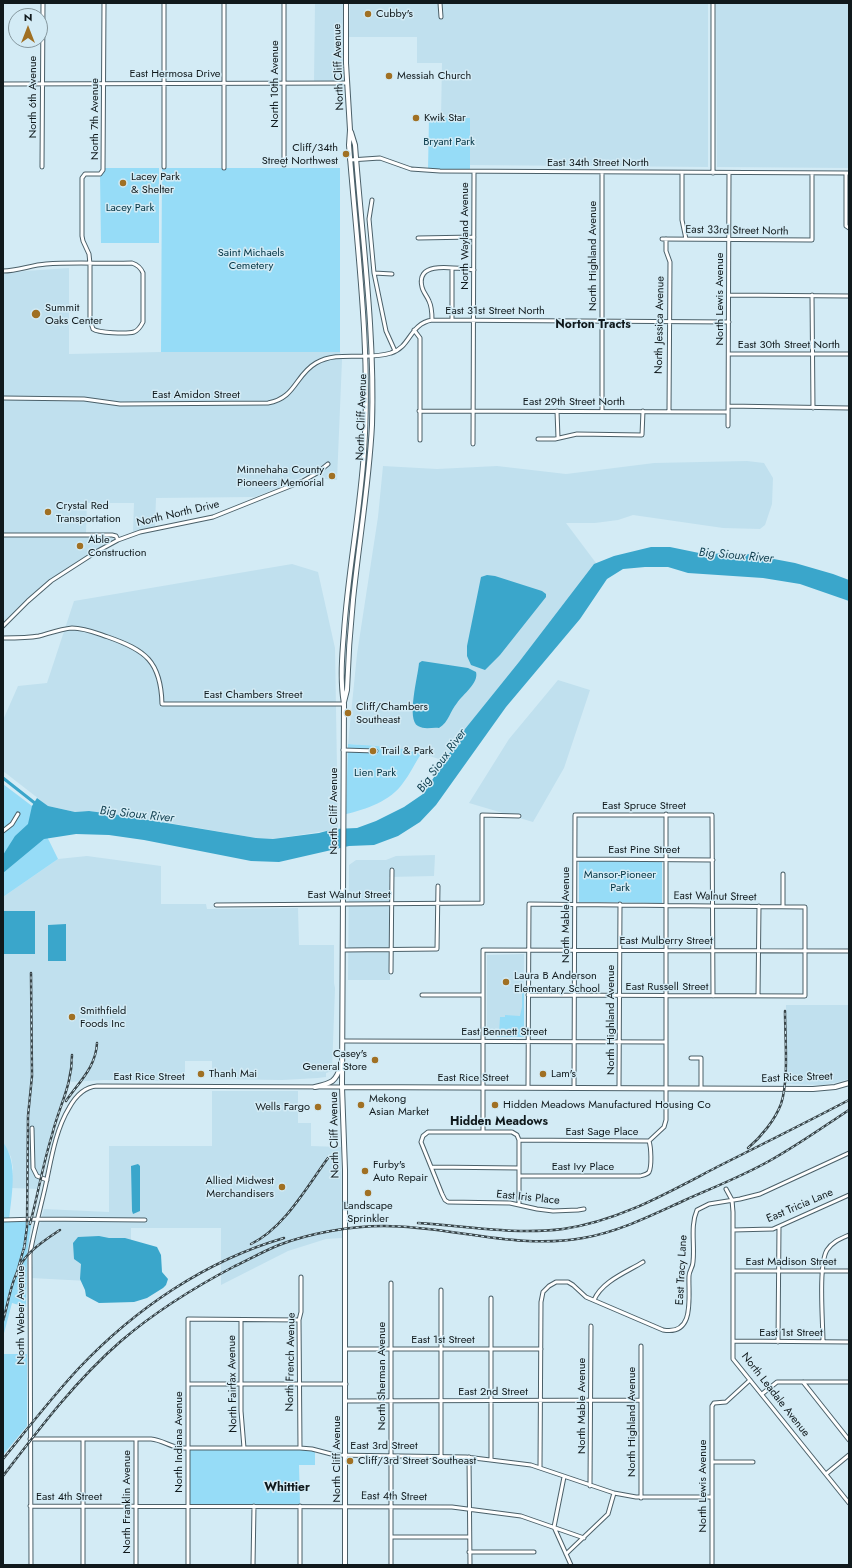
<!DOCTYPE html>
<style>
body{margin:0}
#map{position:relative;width:852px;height:1568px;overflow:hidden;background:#d3ebf5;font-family:Jost,sans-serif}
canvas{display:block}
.frame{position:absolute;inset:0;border:4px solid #10191c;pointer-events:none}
.north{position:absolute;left:8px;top:8px;width:40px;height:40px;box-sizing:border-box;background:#d3ebf5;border:1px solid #85979e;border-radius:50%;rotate:0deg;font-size:11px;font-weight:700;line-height:16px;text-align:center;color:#10191c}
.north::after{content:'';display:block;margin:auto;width:14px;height:18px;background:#a07023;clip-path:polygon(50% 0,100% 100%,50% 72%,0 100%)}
</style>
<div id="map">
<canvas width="852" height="1568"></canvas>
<div class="frame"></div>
<div class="north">N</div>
</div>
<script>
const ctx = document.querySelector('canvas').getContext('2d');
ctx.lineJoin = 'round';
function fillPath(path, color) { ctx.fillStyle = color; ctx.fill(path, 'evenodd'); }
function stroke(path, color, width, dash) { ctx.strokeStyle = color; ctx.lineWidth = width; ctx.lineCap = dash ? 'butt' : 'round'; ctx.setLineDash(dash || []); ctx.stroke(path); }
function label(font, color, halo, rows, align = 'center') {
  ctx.font = font + ' Jost,sans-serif'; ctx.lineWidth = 3; ctx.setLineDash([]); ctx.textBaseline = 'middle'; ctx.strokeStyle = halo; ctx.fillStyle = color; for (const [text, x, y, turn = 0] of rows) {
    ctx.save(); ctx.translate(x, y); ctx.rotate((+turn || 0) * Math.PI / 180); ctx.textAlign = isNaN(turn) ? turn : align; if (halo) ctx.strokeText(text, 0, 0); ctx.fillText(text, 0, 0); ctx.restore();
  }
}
fillPath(new Path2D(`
 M315 3H344V81H314Z
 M350 3H708V167L470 165V118H441L442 63H417V37H349Z
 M716 3H849V168L717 167Z
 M69 268V354L161 352H340L342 360 337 480 324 479 309 472 293 482 255 497 156 498 155 527 133 532 134 503H87L86 533H3V274L25 271Z
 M747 461 764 463 773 478 772 504 765 525 760 529 723 528 633 515 618 520 595 523H566L599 567 448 762 411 750 348 744 357 654 378 517 383 466 437 469 497 466 566 474 654 463Z
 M3 537H112L114 540 78 561 51 580 33 594 3 622Z
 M292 564 318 572 335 648 338 829 273 839 256 838 164 822 89 811 75 812 48 806 3 771V720L18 686 47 683 74 601Z
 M558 680 590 690 564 768 533 822 469 803 509 739Z
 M435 855 434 876 389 877 390 980H348L349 865 356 860H386L396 856Z
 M87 856 161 866V904H206L207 909 298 908 299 945H334V983L335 988 332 1071 326 1073V1077L318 1078 282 1080 212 1079V1061H185V1081L104 1080 69 1082 63 1103 52 1134 39 1189 11 1188 13 1168 11 1157 3 1142V897L58 859Z
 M524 954 523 1036H487V955Z
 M786 1005H849V1079L839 1082 823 1085 786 1084Z
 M212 1091H298V1123H311V1146L341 1147 342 1238 326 1239 288 1251 221 1285V1228H131V1242L106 1282 31 1278 34 1246 44 1209 109 1212V1146H212Z`), '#c0e0ee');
fillPath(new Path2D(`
 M429 118H470V171L428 170Z
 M103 168H159V243H101L100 174Z
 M162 168H340V352H161Z
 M348 744C372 746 398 746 421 754 415 763 410 774 403 783 392 800 365 810 346 814Z
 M3 784 32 806 58 859 3 897Z
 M579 861H662V903L579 902Z
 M522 992H524V1037H497V1034L499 1033 500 1017H505V1015L520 1016 522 1007Z
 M3 1142C19 1164 11 1196 9 1222H30L31 1226 27 1254 26 1307 12 1303 3 1337Z
 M3 1354H27V1426L3 1455Z
 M188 1448H300L315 1450V1465H299L300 1506H188Z`), '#96dcf7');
fillPath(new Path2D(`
 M651 547H670L704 554 742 553 795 563 833 574 849 580V601L800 584 763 578 688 573 668 567H645L623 569 607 579 580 619 506 707 436 805 420 822 398 836 374 845 349 846 279 862 251 861 144 840 109 835 76 834 44 839 3 873V855L15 836 28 824 32 806 37 798 48 806 75 812 89 811 119 815 256 838 273 839 319 833 334 829 357 828 376 821 404 807 423 794 451 751 458 746 465 729 519 662 594 564 614 556Z
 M487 575 495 576 542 591 546 594V597L500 655 485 670 471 665 467 656V646L481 577Z
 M422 661 468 668 476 672C479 683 463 694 457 703 450 711 449 722 439 728 432 727 425 730 418 726 406 720 418 676 419 663Z
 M3 911H35V954H3Z
 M66 924V961H48V925Z
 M138 1164 140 1166V1211L133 1214 132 1211 131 1166Z
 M99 1236 109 1238H125L157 1247 161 1255 162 1272 168 1279 166 1285 163 1288 147 1298 134 1302 99 1303 86 1296 85 1290 80 1279 81 1264 74 1259 73 1243 78 1237Z`), '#3aa6cb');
stroke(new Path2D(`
 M3 778 36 804`), '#3aa6cb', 3);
const minor = new Path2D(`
 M284 3V165
 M440 3 441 17
 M3 84 347 83
 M350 160 380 158 411 169 440 171 849 173
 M42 167 43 3
 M164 167V3
 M224 168V3
 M602 172V411
 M682 173V220L686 239
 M713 173V3
 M846 173V226L849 228
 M372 200 369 219 374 273 386 331 395 351
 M418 238 474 237
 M662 239 812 240V173
 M666 239V251L670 262 669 411
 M452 269V320
 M3 271C18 271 31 265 46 264 74 262 104 264 132 263 138 265 141 268 143 273V322C141 326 139 330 134 332 127 334 98 333 93 329L90 320V264L89 254 83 241 82 236V178L85 174H100L103 170 104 3
 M374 273 392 274
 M729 295 849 296
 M812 295 813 408
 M432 320C432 314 432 307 429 301 427 296 423 292 422 287 415 259 458 269 474 270
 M414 330 420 338V440
 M729 354H849
 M3 398 84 399 120 404 268 403C296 398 295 375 316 363 338 350 367 361 391 353 411 347 409 324 432 320L729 322
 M728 406 849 408
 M419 411 728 412
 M557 411 558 438
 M728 426 729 173
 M538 439H555L577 434 642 435 643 411
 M473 444 474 172
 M3 535H112L116 536 118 540
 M3 626 28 601 51 581 96 552 118 540 140 532 213 517 303 481 317 473 328 464
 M3 638C15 638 28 638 39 636 50 633 61 629 72 628 85 628 96 633 108 637 145 650 161 661 162 704H344
 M343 750 376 751
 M3 831 12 824 18 814
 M575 859 713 860
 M783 874V906
 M216 905 482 903V815L519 816
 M344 950 437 949 438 886
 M391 972 392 870
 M422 995H483
 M528 995 805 996V907L529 904 528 1087
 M758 996 759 906
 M343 1041 666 1042
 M691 1058H701V1088
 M574 1087 575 815H712L713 996
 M619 1087 620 904
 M32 1128 33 1168 37 1176 47 1180
 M483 1132V950L848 951
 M519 1140 649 1141
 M431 1167 519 1168
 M519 1176H640C643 1175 647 1175 649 1172 652 1166 651 1147 649 1141L664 1127 666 1120V814
 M726 1189 732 1200 733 1212V1359L849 1503
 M519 1204V1140L517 1135 512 1132H428L423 1136 421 1142 442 1194 445 1200 448 1202 510 1203 537 1209 553 1211 578 1210 584 1209
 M3 1220 38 1219 145 1220
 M733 1230 773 1229 849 1195
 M733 1271H849
 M391 1283V1565
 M441 1290V1455
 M491 1298V1460
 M594 1300C602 1281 627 1272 643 1262
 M241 1320V1411L244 1448
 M733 1341 849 1342
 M778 1342 779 1227
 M823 1342C823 1323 818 1265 827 1250 832 1242 840 1239 849 1235
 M641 1346V1498
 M346 1349H541
 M803 1382 849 1440
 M188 1384H346
 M762 1394 777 1382H849
 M346 1401 641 1400
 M30 1439H151C162 1440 169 1446 180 1448H300L312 1449 335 1455 466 1457 531 1465 614 1493 636 1497H712
 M83 1439V1565
 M136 1439V1565
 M300 1448 299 1320 301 1312V1277
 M469 1457 470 1565
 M712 1462H753
 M540 1468 541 1302 543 1292 549 1286 556 1282H568L573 1285 586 1297 663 1330C696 1336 688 1296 689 1276 689 1271 693 1267 693 1262 695 1245 690 1226 697 1210L709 1204 740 1199 760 1194 849 1153
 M826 1474 849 1455
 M564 1477 554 1527 571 1565
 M590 1486 591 1326
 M30 1506 452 1507 521 1516 584 1538
 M300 1506V1565
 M391 1537H469
 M469 1552H534
 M566 1554 608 1514 614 1493
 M31 1565 30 1254C34 1231 40 1210 45 1188 51 1161 55 1131 69 1108 75 1097 84 1087 97 1086L342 1087
 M188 1565V1319L299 1320
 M253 1565 254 1506
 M712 1565V1406L714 1403 726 1402 750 1380`);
const major = new Path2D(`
 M344 702 347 690C348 660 350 630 353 600 359 541 369 484 372 425 375 331 362 239 355 145L351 132
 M315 1087C332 1083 336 1082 341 1065
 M342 1087 813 1089 835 1087 849 1083
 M345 1565V1170L342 1087 344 704C340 681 342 656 344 632 348 572 360 513 364 452 371 349 357 248 349 145L350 130 346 63V3`);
stroke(minor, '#4b6069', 5);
stroke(major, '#4b6069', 6);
stroke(minor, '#fff', 3);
stroke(major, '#fff', 4);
const rail = new Path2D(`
 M66 1101C79 1082 96 1067 97 1043
 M748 1148C761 1137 775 1120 781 1104 789 1080 785 1037 785 1011
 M418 1223C466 1226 515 1235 563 1229 619 1221 667 1193 717 1167 761 1145 805 1123 849 1100
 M30 1224C38 1194 43 1164 52 1135 59 1106 72 1086 72 1055
 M251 1244C284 1228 306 1188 328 1158
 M24 1249 27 1227 28 1116 32 1076 31 973
 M16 1276 25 1244
 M3 1321C9 1300 12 1274 26 1257 35 1246 48 1238 60 1230
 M3 1459C28 1428 52 1397 79 1368 135 1309 205 1261 284 1238
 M3 1476C39 1429 76 1380 121 1341 156 1311 195 1287 235 1266 250 1259 264 1251 279 1245 310 1233 351 1226 384 1226 451 1226 516 1250 583 1238 618 1232 650 1216 683 1201 712 1188 743 1176 771 1160 798 1145 823 1127 849 1110`);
stroke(rail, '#394549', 2.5);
stroke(rail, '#d3ebf5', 1, [3]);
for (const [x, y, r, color] of [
 [368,14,4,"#a07023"],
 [389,76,4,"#a07023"],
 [416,118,4,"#a07023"],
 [346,154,4,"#a07023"],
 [123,183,4,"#a07023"],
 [36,314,5,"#a07023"],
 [332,476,4,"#a07023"],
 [48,512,4,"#a07023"],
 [80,546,4,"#a07023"],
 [348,713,4,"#a07023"],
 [373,751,4,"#a07023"],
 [506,982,4,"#a07023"],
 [72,1017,4,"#a07023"],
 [375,1060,4,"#a07023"],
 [201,1074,4,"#a07023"],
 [543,1074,4,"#a07023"],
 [361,1105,4,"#a07023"],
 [495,1105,4,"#a07023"],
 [318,1107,4,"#a07023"],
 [365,1171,4,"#a07023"],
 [282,1187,4,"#a07023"],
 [368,1193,4,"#a07023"],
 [350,1461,4,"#a07023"]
]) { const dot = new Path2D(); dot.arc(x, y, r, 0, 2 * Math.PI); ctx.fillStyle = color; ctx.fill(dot); stroke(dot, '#d3ebf5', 1.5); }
label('11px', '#10191c', '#d3ebf5', [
 ["Cubby's",376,14],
 ["Messiah Church",397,76],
 ["Kwik Star",424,118],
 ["Cliff/34th",338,148,"right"],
 ["Street Northwest",338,161,"right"],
 ["Lacey Park",131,177],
 ["& Shelter",131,190],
 ["Summit",45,308],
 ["Oaks Center",45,321],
 ["Minnehaha County",324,470,"right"],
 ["Pioneers Memorial",324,483,"right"],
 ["Crystal Red",56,506],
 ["Transportation",56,519],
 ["Able",88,540],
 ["Construction",88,553],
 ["Cliff/Chambers",356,707],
 ["Southeast",356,720],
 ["Trail & Park",381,751],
 ["Laura B Anderson",514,976],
 ["Elementary School",514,989],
 ["Smithfield",80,1011],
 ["Foods Inc",80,1024],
 ["Casey's",367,1054,"right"],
 ["General Store",367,1067,"right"],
 ["Thanh Mai",209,1074],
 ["Lam's",551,1074],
 ["Mekong",369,1099],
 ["Asian Market",369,1112],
 ["Hidden Meadows Manufactured Housing Co",503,1105],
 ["Wells Fargo",310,1107,"right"],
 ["Furby's",373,1165],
 ["Auto Repair",373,1178],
 ["Allied Midwest",274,1181,"right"],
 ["Merchandisers",274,1194,"right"],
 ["Landscape",368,1206,"center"],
 ["Sprinkler",368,1219,"center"],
 ["Cliff/3rd Street Southeast",358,1461]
], 'left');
label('11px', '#10191c', '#d3ebf5', [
 ["North Cliff Avenue",339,67,-92],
 ["East Hermosa Drive",175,74],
 ["North 10th Avenue",275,84,-90],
 ["North 6th Avenue",33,97,-90],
 ["North 7th Avenue",95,119,-90],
 ["East 34th Street North",598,163],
 ["East 33rd Street North",737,231,1],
 ["North Wayland Avenue",465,236,-90],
 ["North Highland Avenue",593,256,-90],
 ["North Lewis Avenue",720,299,-90],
 ["East 31st Street North",495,311],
 ["North Jessica Avenue",660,325,-89],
 ["East 30th Street North",789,345],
 ["East Amidon Street",196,395],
 ["East 29th Street North",574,402],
 ["North Cliff Avenue",362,417,-88],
 ["North North Drive",178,514,-13],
 ["East Chambers Street",253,695],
 ["East Spruce Street",644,806],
 ["North Cliff Avenue",334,811,-90],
 ["East Pine Street",644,850],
 ["East Walnut Street",349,895],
 ["East Walnut Street",715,897,1],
 ["North Mable Avenue",566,915,-90],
 ["East Mulberry Street",666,941],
 ["East Russell Street",667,987],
 ["North Highland Avenue",611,1020,-90],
 ["East Bennett Street",504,1032],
 ["East Rice Street",149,1077],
 ["East Rice Street",473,1078],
 ["East Rice Street",797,1078,-2],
 ["East Sage Place",602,1132],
 ["North Cliff Avenue",335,1135,-91],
 ["East Ivy Place",583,1167],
 ["East Iris Place",528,1198,6],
 ["East Tricia Lane",800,1206,-23],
 ["East Madison Street",791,1262],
 ["East Tracy Lane",682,1270,-87],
 ["North Weber Avenue",21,1315,-90],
 ["East 1st Street",791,1333],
 ["East 1st Street",443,1340],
 ["North French Avenue",291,1362,-89],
 ["North Sherman Avenue",382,1376,-90],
 ["North Fairfax Avenue",233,1384,-91],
 ["East 2nd Street",493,1392],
 ["North Leadale Avenue",775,1395,52],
 ["North Mable Avenue",582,1406,-90],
 ["North Highland Avenue",632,1422,-90],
 ["North Indiana Avenue",179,1442,-90],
 ["East 3rd Street",384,1446],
 ["North Cliff Avenue",337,1459,-90],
 ["North Lewis Avenue",703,1486,-90],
 ["East 4th Street",69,1497],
 ["East 4th Street",394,1497,1],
 ["North Franklin Avenue",127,1502,-90]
]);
label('11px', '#013343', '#d3ebf5', [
 ["Bryant Park",449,142],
 ["Lacey Park",130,208],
 ["Saint Michaels",251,253],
 ["Cemetery",251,266],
 ["Lien Park",375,773],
 ["Mansor-Pioneer",620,875],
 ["Park",620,888]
]);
label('bold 12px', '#10191c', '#d3ebf5', [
 ["Norton Tracts",593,325],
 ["Hidden Meadows",499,1122],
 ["Whittier",287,1488]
]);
label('italic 12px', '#154353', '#d3ebf5', [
 ["Big Sioux River",736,556,5],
 ["Big Sioux River",442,761,-54],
 ["Big Sioux River",137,815,6]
]);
</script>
